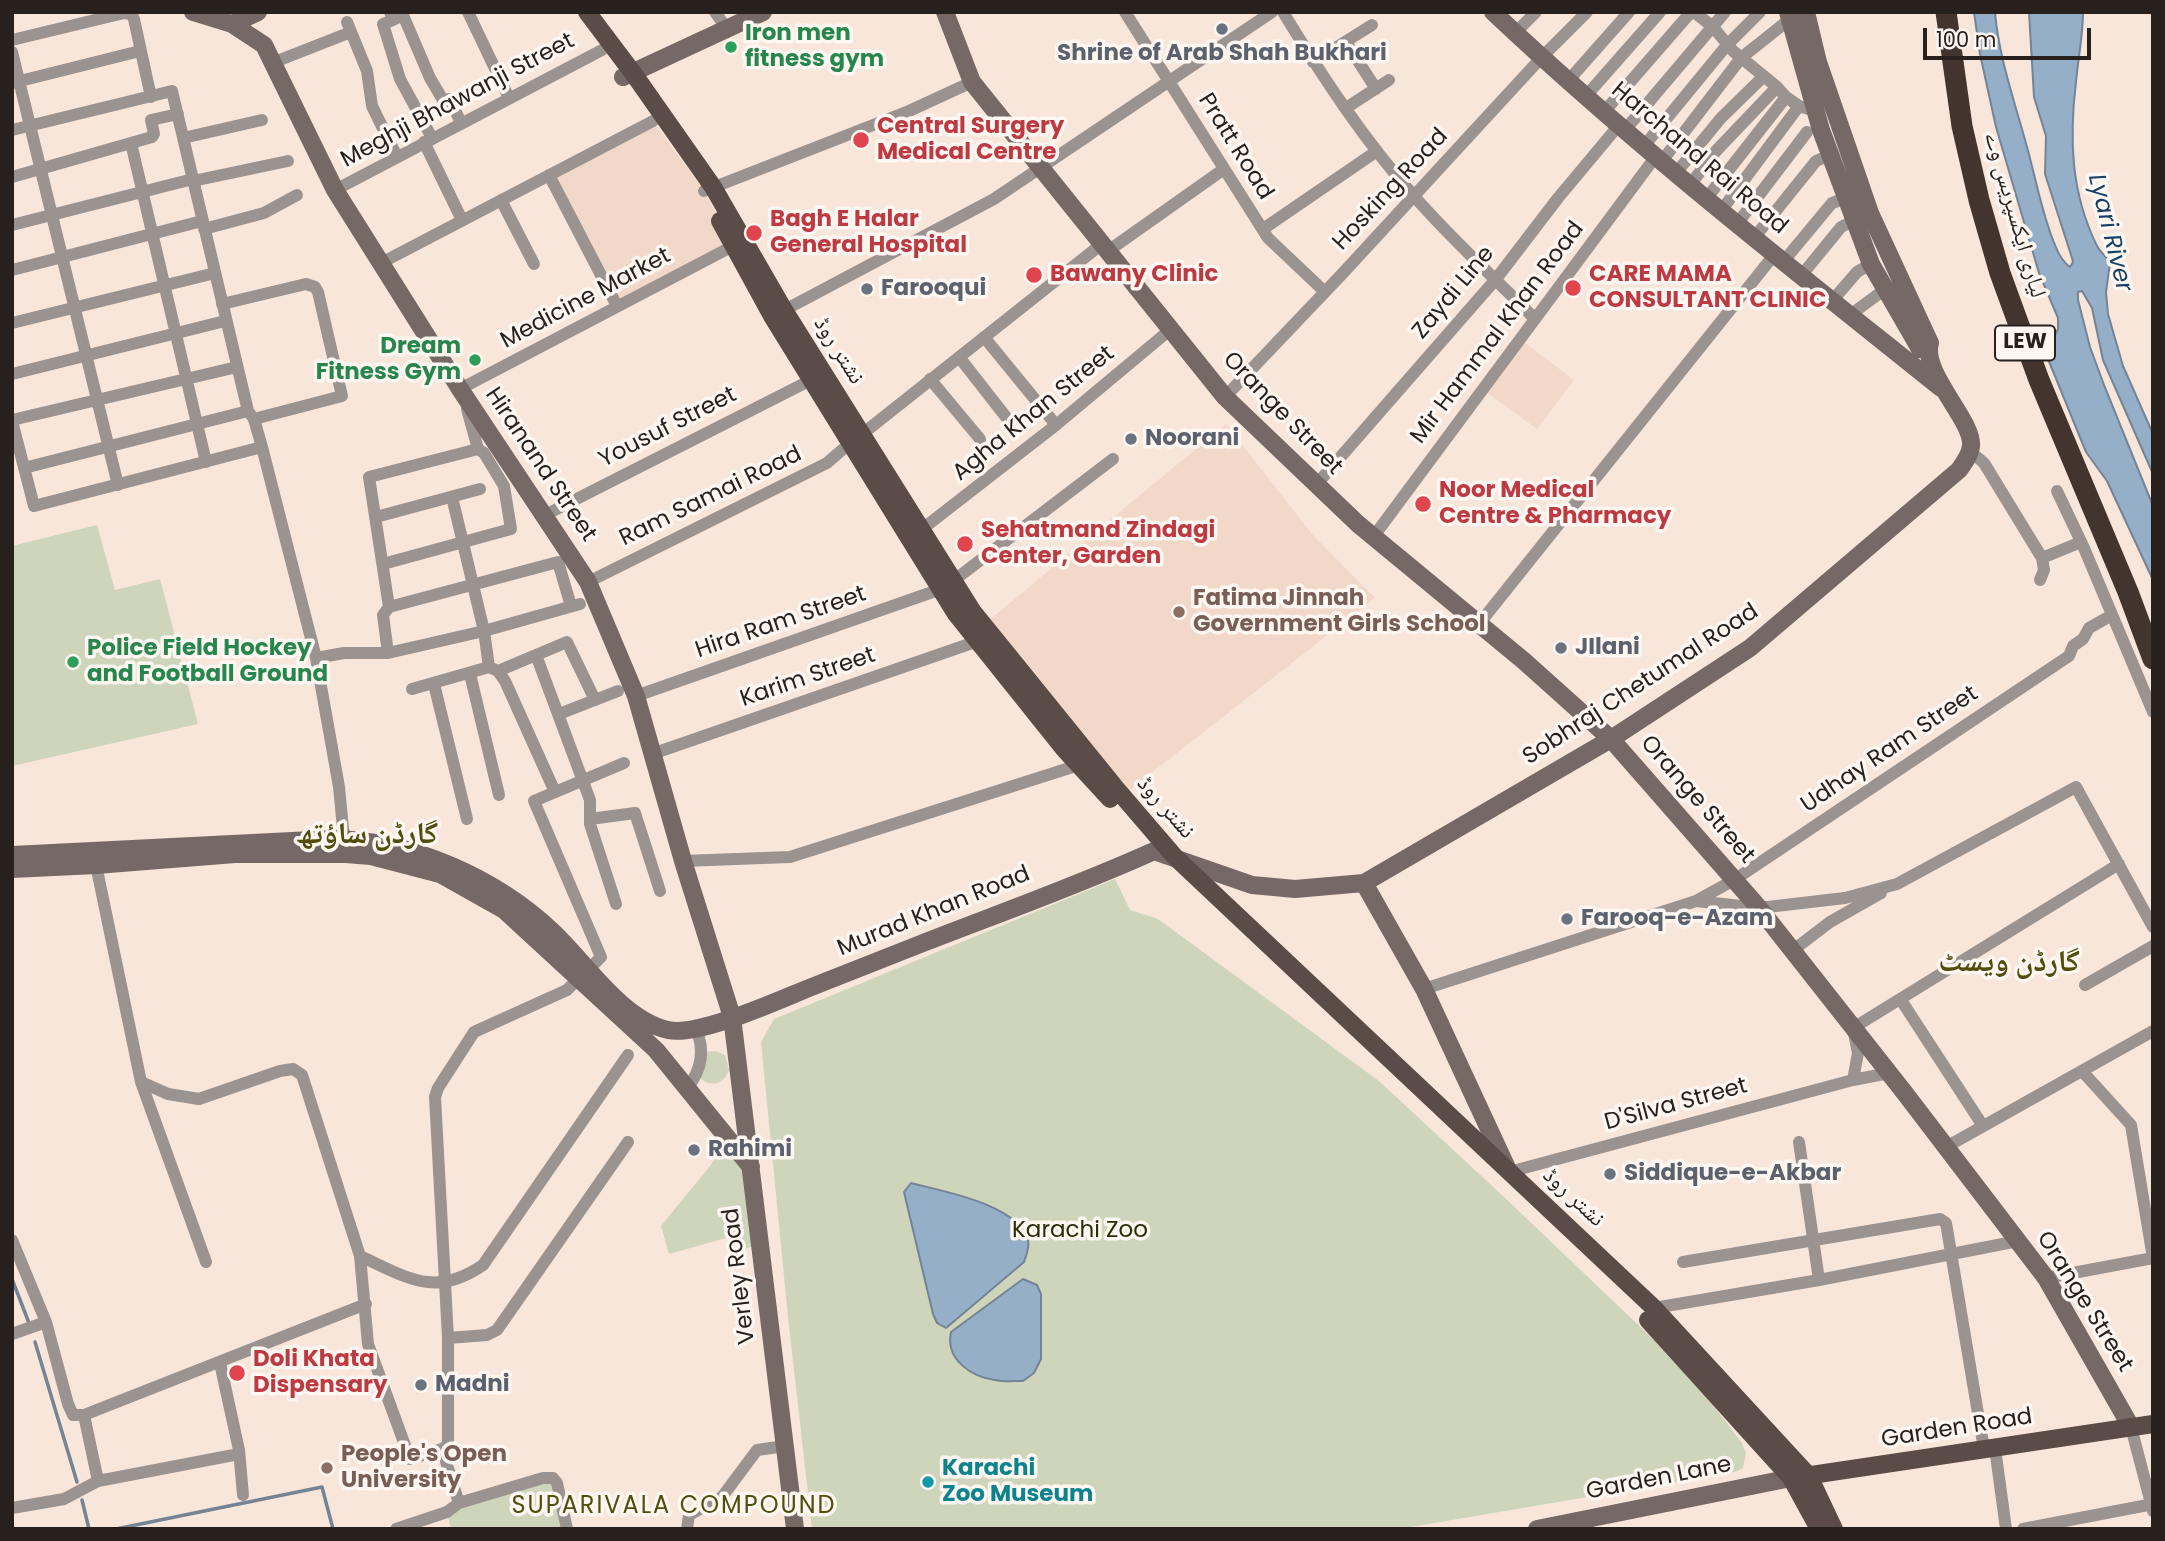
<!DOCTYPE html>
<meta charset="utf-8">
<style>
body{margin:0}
#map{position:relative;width:2165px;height:1541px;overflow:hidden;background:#f9e6db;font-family:Poppins,sans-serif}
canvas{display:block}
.frame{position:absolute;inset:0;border:14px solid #27201c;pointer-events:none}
.scale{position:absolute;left:1923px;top:28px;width:168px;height:32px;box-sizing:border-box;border:4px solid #27201c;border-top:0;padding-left:9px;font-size:21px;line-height:24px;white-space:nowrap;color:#27201c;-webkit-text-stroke:5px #fdf6f1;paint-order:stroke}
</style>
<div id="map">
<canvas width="2165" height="1541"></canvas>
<div class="frame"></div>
<div class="scale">100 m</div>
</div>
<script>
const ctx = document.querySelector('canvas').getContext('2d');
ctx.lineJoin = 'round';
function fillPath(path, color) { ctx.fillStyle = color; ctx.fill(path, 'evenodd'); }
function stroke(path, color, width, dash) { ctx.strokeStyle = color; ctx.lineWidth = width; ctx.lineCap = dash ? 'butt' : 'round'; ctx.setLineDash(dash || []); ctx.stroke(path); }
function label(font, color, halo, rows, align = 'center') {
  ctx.font = font + ' Poppins,"Noto Naskh Arabic",sans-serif'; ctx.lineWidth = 7; ctx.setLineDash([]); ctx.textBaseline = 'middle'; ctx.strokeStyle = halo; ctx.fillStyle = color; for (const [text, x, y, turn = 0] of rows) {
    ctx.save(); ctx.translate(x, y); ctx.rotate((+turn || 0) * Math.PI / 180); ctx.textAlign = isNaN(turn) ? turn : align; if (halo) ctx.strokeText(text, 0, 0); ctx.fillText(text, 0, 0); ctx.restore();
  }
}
fillPath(new Path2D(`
 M653 121 704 191 733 246 617 306 550 175Z
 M1520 339 1574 380 1537 429 1482 389Z
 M1226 424 1312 534 1375 598 1122 796 983 625Z`), '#f2d8c9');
fillPath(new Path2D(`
 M97 525 115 590 160 579 198 724 12 766V546Z
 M1115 879 1130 910 1158 919 1379 1081 1503 1196 1654 1340 1713 1405 1742 1443 1746 1453 1743 1468 1735 1472 1399 1529H812L788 1317 761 1042 774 1019Z
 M716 1051 725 1055 729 1070C724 1085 710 1088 699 1077L705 1052Z
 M728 1138 751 1167 761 1244 744 1249 740 1234 669 1254 661 1226 710 1166Z
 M550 1482 562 1529H451L447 1512Z`), '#ced5bb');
const water = new Path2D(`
 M1974 12H1995C1999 59 2015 102 2027 147 2036 179 2042 215 2055 245 2058 253 2063 262 2070 267L2073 262 2072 258 2045 174 2046 136 2034 97 2029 12H2083C2083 36 2078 59 2076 82 2069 139 2071 193 2097 246 2100 252 2106 256 2110 263L2106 292 2108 314 2123 366 2153 434V474L2103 360 2092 308 2082 291 2078 292V300L2090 347 2104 385 2153 506V580L2107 481 2086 452 2048 359 2047 351 2058 329V318L2039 273 1996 127 1980 54Z
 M911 1183C941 1191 1018 1204 1028 1240 1030 1248 1026 1255 1024 1262L946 1328 937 1323 933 1314 904 1192Z
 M1023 1279 1037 1285 1041 1294V1359L1034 1373 1023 1381C1014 1381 1004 1382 995 1380 972 1377 945 1360 951 1332Z`);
fillPath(water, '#95afc9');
stroke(water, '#748495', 2);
stroke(new Path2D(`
 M12 1279 29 1323
 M35 1342 77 1482
 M82 1500 89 1529
 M116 1529 322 1487 333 1529`), '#748495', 3.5);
stroke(new Path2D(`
 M390 12 393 20 403 15 430 78 443 100 450 99 461 123
 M468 12 509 98
 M715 12 727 29
 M1125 12 1268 238 1325 292
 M1283 12C1322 76 1364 140 1414 196 1451 239 1495 278 1535 319
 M1694 12 1713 27 1733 51 1777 87 1786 97 1799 106 1815 111
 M393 20 383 24 400 79 432 138
 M347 22 367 71 372 106 397 157
 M1515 33 1536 12
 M12 40 124 13 131 14 134 19 151 97
 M1346 42 1376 89
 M12 52 118 485
 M1313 62 1372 25
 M272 63 351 32
 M1568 81 1629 12
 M12 83 140 51
 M1586 96 1660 12
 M1346 108 1389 80
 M1604 112 1691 12
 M12 130 172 91 248 411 254 419 262 447 316 658 339 787 344 839
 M1625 130 1725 12
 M183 138 262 120
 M424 142 462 220
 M131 143 206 462
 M1644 146 1727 45 1760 12
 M1662 161 1741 58 1790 19
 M1676 173 1721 118 1764 76
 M549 175 617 306
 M12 177 152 137 154 134 151 120 178 114
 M193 181 288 161
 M1690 185 1716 151 1777 87
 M335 190 602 50
 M704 191 909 111 972 82
 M1706 199 1786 97
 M501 200 534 264
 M1721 211 1799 106
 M1737 224 1807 132
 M12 225 193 179
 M204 229 264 213 297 195
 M1263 229 1377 151
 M1754 238 1816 161 1830 155
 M1108 251 1224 169
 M1783 262 1832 203 1846 198
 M381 263 653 121
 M12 270 202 221
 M1801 276 1841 227 1855 220
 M1832 301 1857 272 1871 264
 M222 304 306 284 315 287 318 292 342 396 254 419
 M777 314 994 199 1272 12
 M1850 315 1884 290
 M12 323 215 273
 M984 337 1056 425
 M959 357 1006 417
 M12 374 225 321
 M930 379 980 439
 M460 389 733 246
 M1225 397 1343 273 1541 58 1587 12
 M12 420 237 367
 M12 421 34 506 262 447
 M861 435 1103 243
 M1969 455 1977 457 1984 463 2042 558 2044 570 2040 580
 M24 468 248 411
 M1316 485 1496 279 1558 198 1619 125
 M2057 491 2084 548 2153 712
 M545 515 811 380
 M376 517 480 489
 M921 530 1056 425 1171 329
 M1374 536 1656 156
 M2042 558 2081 542
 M383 564 511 529 504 486 484 453 478 449 467 409
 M953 581 1113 459
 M588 582 827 463 850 443
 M389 607 558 562 571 606
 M1479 624 1774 255
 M388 653 383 615 389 607 369 477 478 449
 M536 655 590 800V824L616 904
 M316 658 344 653H388L484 631 580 604
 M489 667 498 671 505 681 555 792
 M498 671 567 642 595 700
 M470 674 499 795
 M434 684 467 819
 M412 689 489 667 484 631 452 497
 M636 696 941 589
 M559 714 618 691
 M652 754 978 641
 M590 819 635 813 660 891
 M683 861 790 857 1079 765
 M96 865 141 1082 168 1094 199 1099 280 1071 293 1069 302 1075 360 1256 368 1344 410 1459 442 1449 459 1503
 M1696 901 1734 880 2069 656 2073 646 2083 639 2089 628 2112 615
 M1792 951 1830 922 1881 893
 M589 969 601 957 534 801 624 763
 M2085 985 2153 946
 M1424 989 1696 901 1759 908 1845 898 1897 884 2076 787 2153 927
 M1901 1000 1983 1126
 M1853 1080 1858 1053 1853 1028 2119 864
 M141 1082 206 1262
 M688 1087C702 1069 705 1050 696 1029
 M1799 1142 1819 1280
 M1946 1147 2153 1031
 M1509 1172 1853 1080 1889 1073
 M12 1240 46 1322 68 1404 73 1415H84
 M360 1256C408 1278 435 1298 483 1265L628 1055
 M1683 1262 1940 1219 1946 1223 1984 1449
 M2046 1278 2153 1258 2131 1125 2082 1071
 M1651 1311 1654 1308 1819 1280 2018 1241
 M12 1334 46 1322
 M448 1338 487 1335 497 1330 628 1142
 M220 1363 239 1450 243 1495
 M2131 1427 2153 1511
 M1995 1448 2006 1529
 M442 1449 448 1445V1338L435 1097 438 1088 474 1032 567 990 579 978
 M98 1481 84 1415 366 1304
 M12 1508 64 1499 98 1481 239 1454
 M396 1529 447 1512 459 1503 543 1478H553L557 1483 567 1529
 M687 1529 689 1515 722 1497 757 1450 785 1446
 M2023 1529 2153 1504`), '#9b9390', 12);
stroke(new Path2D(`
 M193 12 232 24 264 45 335 190 460 389 588 582 636 696 683 861 732 1017 795 1529
 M945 12 972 82 1225 397 1358 524 1524 661 1611 739 1759 908 1904 1092 2046 1278 2131 1427
 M1493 12C1635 146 1789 266 1941 388
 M1788 12 1821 130 1871 264 1920 349 1927 350
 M232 24 258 12
 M623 77 763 12
 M12 855 332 839C411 840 496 878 553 932 586 963 622 1020 668 1030 698 1037 779 1000 809 988 847 973 885 958 923 943 1000 913 1079 885 1154 851L1252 885 1295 889 1364 883 1611 739 1750 648 1959 470C1964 463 1970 455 1971 446 1974 421 1921 373 1930 343L1870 213 1818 62 1806 12
 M12 869 96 865 235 854H346L371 856 440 874 504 910 656 1050 751 1167
 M1364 883 1424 989 1508 1170
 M1537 1529 1791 1478`), '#766965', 18);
stroke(new Path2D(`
 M587 12 633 73 713 187 784 310 973 612 1114 786 1175 857 1654 1308 1809 1476 1834 1529
 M720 221 772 316 956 614 1064 749 1110 799
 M1648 1320 1791 1478 1819 1529
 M1798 1477 2153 1424`), '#5b4c47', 18);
stroke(new Path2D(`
 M1946 12 1962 126 1979 200 2000 273 2039 380 2128 592 2153 659`), '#44342e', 21);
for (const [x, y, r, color] of [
 [1222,29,7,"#6b7280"],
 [731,47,7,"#2e9e5b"],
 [861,140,9,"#e0444e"],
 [754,233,9,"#e0444e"],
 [1034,275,9,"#e0444e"],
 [1573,288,9,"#e0444e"],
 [867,289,7,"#6b7280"],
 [475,360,7,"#2e9e5b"],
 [1131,439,7,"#6b7280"],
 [1423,504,9,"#e0444e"],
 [965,544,9,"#e0444e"],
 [1179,612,7,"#8d6e63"],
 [1561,648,7,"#6b7280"],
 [73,662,7,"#2e9e5b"],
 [1567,919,7,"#6b7280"],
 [694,1150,7,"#6b7280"],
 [1610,1174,7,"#6b7280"],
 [237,1373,9,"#e0444e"],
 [421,1385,7,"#6b7280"],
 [327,1468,7,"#8d6e63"],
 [928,1482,7,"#0f9aa8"]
]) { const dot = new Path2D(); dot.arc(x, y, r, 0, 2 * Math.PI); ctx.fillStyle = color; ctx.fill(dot); stroke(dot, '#fdf6f1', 2.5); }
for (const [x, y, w] of [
 [2025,343,60]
]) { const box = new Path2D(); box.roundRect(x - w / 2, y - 17.5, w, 35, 5); ctx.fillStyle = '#fdf6f1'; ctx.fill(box); stroke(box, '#27201c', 2); }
label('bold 21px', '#27201c', null, [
 ["LEW",2025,343]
]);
label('bold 23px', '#27864d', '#fdf6f1', [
 ["Iron men",745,34],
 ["fitness gym",745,60],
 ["Dream",461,347,"right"],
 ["Fitness Gym",461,373,"right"],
 ["Police Field Hockey",87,649],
 ["and Football Ground",87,675]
], 'left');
label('bold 23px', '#5b616d', '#fdf6f1', [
 ["Shrine of Arab Shah Bukhari",1222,54,"center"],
 ["Farooqui",881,289],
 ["Noorani",1145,439],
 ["JIlani",1575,648],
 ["Farooq-e-Azam",1581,919],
 ["Rahimi",708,1150],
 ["Siddique-e-Akbar",1624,1174],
 ["Madni",435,1385]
], 'left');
label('23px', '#27201c', '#fdf6f1', [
 ["Meghji Bhawanji Street",458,101,-28],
 ["Pratt Road",1235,147,58],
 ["Harchand Rai Road",1699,159,40],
 ["Hosking Road",1391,190,-47],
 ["لیاری ایکسپریس وے",2014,215,74],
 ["Zaydi Line",1454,293,-50],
 ["Medicine Market",586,299,-28],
 ["Mir Hammal Khan Road",1498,333,-53],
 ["نشتر روڈ",838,351,58],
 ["Agha Khan Street",1034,414,-39],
 ["Orange Street",1282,414,46],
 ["Yousuf Street",668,428,-27],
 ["Hiranand Street",540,465,56],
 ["Ram Samai Road",711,497,-26],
 ["Hira Ram Street",781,623,-19],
 ["Karim Street",808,678,-19],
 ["Sobhraj Chetumal Road",1641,685,-33],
 ["Udhay Ram Street",1890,750,-34],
 ["Orange Street",1697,800,49],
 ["نشتر روڈ",1165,808,49],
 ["Murad Khan Road",934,912,-22],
 ["D'Silva Street",1676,1105,-15],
 ["نشتر روڈ",1573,1198,43],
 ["Verley Road",740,1276,-97],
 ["Orange Street",2084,1302,58],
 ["Garden Road",1957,1429,-9],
 ["Garden Lane",1659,1479,-11]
]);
label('bold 23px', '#be3a42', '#fdf6f1', [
 ["Central Surgery",877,127],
 ["Medical Centre",877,153],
 ["Bagh E Halar",770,220],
 ["General Hospital",770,246],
 ["Bawany Clinic",1050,275],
 ["CARE MAMA",1589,275],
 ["CONSULTANT CLINIC",1589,301],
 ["Noor Medical",1439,491],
 ["Centre & Pharmacy",1439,517],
 ["Sehatmand Zindagi",981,531],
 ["Center, Garden",981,557],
 ["Doli Khata",253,1360],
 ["Dispensary",253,1386]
], 'left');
label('bold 23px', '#785e54', '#fdf6f1', [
 ["Fatima Jinnah",1193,599],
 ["Government Girls School",1193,625],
 ["People's Open",341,1455],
 ["University",341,1481]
], 'left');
label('23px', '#282f06', '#fdf6f1', [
 ["Karachi Zoo",1080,1231]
]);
label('bold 23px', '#0d838f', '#fdf6f1', [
 ["Karachi",942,1469],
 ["Zoo Museum",942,1495]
], 'left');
label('italic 24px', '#174164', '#fdf6f1', [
 ["Lyari River",2109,233,76]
]);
ctx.letterSpacing = '2px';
label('24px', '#524d0d', '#fdf6f1', [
 ["SUPARIVALA COMPOUND",674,1507]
]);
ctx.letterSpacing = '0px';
label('bold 30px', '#524d0d', '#fdf6f1', [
 ["گارڈن ساؤتھ",367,835],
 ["گارڈن ویسٹ",2009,963]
]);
</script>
